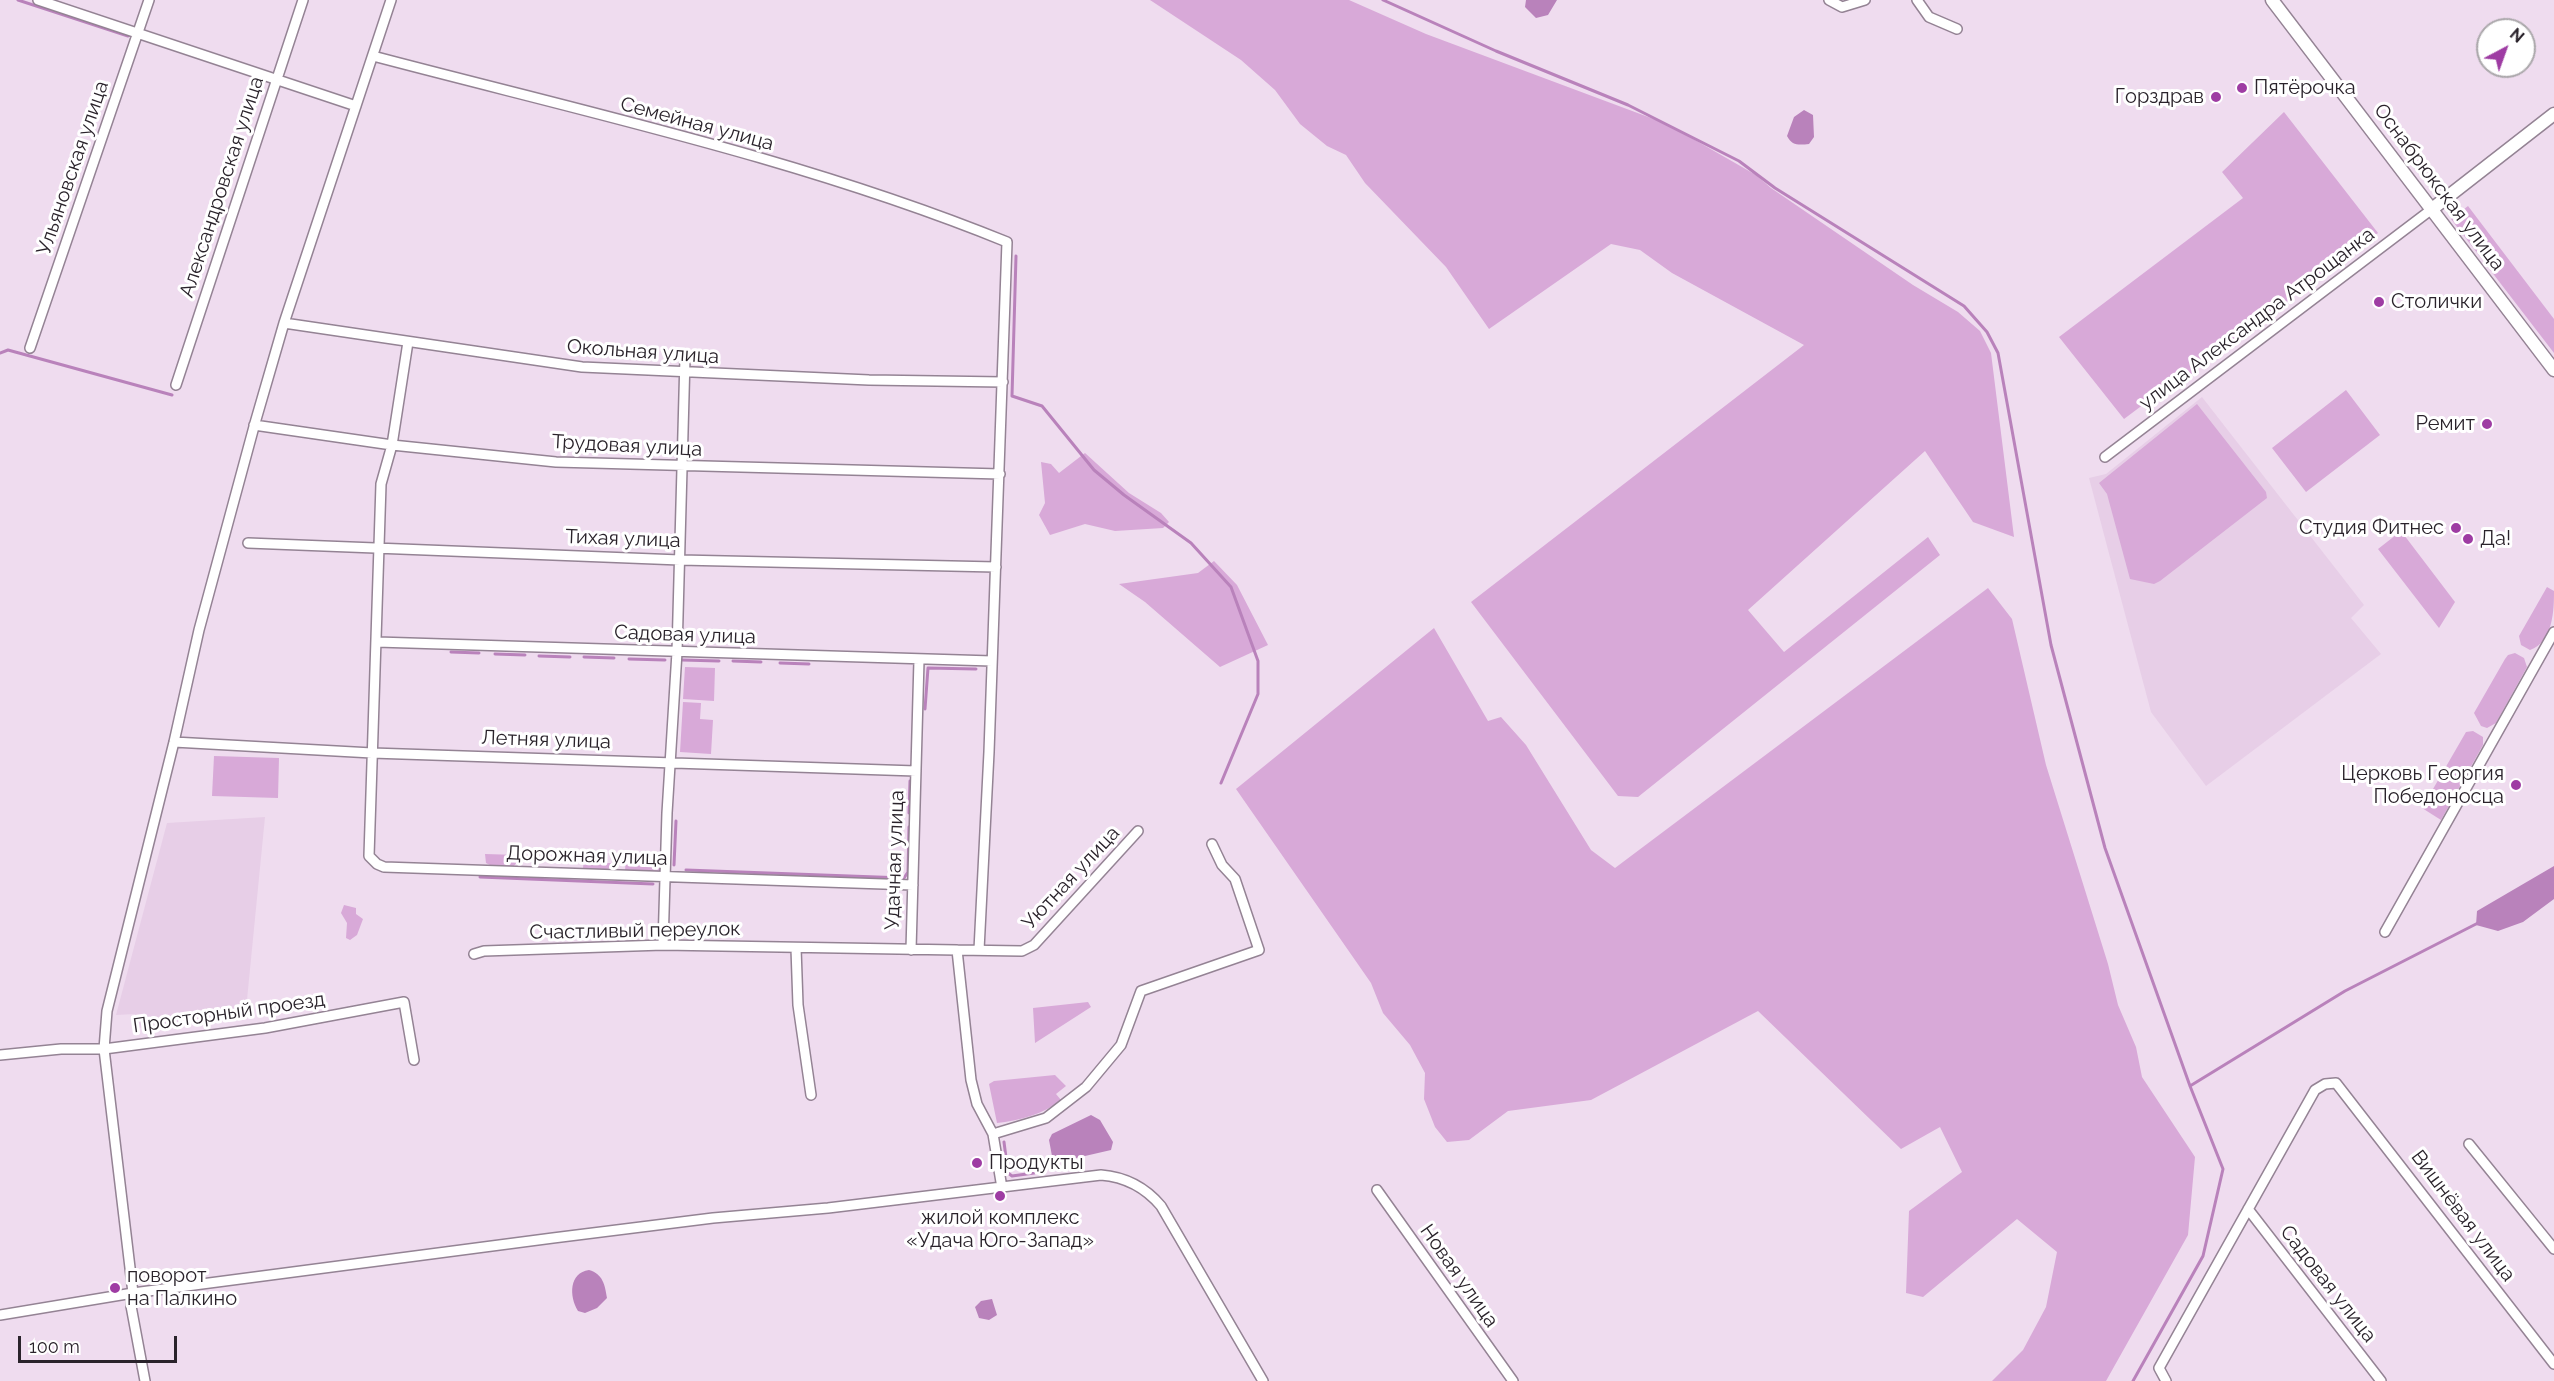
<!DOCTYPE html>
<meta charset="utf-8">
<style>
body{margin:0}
#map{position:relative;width:2554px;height:1381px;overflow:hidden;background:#efdcef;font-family:Raleway,sans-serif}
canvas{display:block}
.north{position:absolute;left:2476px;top:18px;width:60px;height:60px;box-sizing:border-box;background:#fff;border:2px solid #aaa7aa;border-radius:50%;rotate:41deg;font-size:16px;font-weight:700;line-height:24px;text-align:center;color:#2a232b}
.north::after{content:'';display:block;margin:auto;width:21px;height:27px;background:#9e3ca3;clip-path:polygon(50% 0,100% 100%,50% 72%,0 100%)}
.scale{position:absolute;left:18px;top:1336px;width:159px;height:27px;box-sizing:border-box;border:3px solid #2a232b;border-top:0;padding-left:8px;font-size:18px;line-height:21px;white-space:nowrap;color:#2a232b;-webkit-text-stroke:4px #fff;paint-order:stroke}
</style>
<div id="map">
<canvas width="2554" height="1381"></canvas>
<div class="north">N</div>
<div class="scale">100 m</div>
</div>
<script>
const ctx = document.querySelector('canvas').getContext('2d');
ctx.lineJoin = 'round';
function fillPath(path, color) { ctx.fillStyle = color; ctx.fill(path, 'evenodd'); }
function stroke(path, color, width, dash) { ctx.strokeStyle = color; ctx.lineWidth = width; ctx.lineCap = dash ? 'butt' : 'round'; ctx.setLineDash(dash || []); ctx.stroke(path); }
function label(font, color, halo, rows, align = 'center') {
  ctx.font = font + ' Raleway,sans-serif'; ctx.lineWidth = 6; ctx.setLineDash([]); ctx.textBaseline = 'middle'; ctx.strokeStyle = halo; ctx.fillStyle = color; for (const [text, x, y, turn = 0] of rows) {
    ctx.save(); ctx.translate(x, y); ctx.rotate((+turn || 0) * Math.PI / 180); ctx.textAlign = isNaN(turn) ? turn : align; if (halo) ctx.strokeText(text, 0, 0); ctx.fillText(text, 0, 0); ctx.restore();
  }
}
fillPath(new Path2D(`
 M2202 397 2364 605 2351 618 2381 654 2206 786 2151 712 2089 478 2106 474Z
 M265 817 245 1020 136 1028 135 1014 116 1015 167 823Z`), '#e7cee7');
fillPath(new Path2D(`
 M1150 0H1349L1426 34 1667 124 1756 175 1771 188 1913 285 1958 312 1980 331 1991 353 2014 537 1973 522 1925 451 1748 610 1784 652 1928 537 1940 555 1638 797 1618 796 1471 602 1804 345 1672 273 1640 250 1611 244 1489 329 1446 267 1365 183 1346 155 1327 146 1300 124 1275 90 1241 60Z
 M2284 112 2378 233 2173 388 2160 392 2124 419 2059 337 2243 198 2222 172Z
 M2468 206 2554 319V353L2451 219Z
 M2346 390 2380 435 2306 492 2272 448Z
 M2197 404 2266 492 2267 498 2160 581 2154 584 2130 579 2107 494 2099 483Z
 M1085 453 1129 493 1161 513 1169 522 1163 528 1115 531 1085 524 1050 535 1039 515 1045 503 1041 462 1051 464 1059 473Z
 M2401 531 2455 602 2439 628 2378 549Z
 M1214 561 1237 585 1268 645 1220 667 1145 602 1119 584 1198 573Z
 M2547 587 2554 591C2554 611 2553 642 2530 650L2521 645 2519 636Z
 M1988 588 2012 619 2046 765 2108 964 2118 1005 2136 1047 2142 1077 2195 1157 2188 1235 2106 1381H1992L2023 1350 2046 1307 2057 1252 2017 1219 1923 1297 1906 1293 1909 1211 1962 1172 1940 1127 1901 1149 1758 1011 1591 1100 1508 1111 1469 1140 1447 1142 1435 1127 1424 1099 1425 1073 1410 1045 1383 1013 1371 983 1236 789 1434 628 1488 721 1501 717 1526 745 1591 850 1615 868Z
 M2515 653 2524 658 2527 667 2496 723 2487 728 2481 726 2474 713 2505 659 2508 655Z
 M685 667 715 668 714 701 683 699Z
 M683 702 701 703 700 719 713 720 711 754 680 752Z
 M2473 731 2483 737V745L2441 820 2422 808 2466 732Z
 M214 756 279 758 278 798 212 796Z
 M485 854 518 855V861L513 867 492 866 486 863Z
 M584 856 603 857V863H611L610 867 608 869H583Z
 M626 856 644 857 645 863 662 864 661 871 657 873 625 871Z
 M344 905 356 908V914L363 919 357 935 350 940 346 938 347 923 341 913Z
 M1088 1002 1091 1007 1035 1043 1033 1008Z
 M1055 1075 1066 1086 1056 1094 1061 1100C1044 1114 1018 1121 997 1123L989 1084 994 1081Z`), '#d8a9d8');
fillPath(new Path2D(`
 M1526 0H1557L1548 15 1536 18 1525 7Z
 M1804 110 1813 115 1814 137 1809 144C1799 145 1792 146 1787 136L1794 117Z
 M2554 866V899L2523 922 2498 931 2476 925 2477 911Z
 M1091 1115 1100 1120 1113 1142 1111 1150 1059 1162 1052 1156 1049 1140 1052 1134Z
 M589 1270C603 1274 605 1285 607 1298L597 1308 585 1313 578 1311C569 1296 569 1273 589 1270Z
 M992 1299 997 1315 989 1320 979 1318 975 1307 981 1301Z`), '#b982bb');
stroke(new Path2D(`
 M18 0 128 36
 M1383 0 1496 51 1628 105 1739 161 1775 188 1964 306 1987 332 1998 353 2051 645 2105 848 2190 1086 2223 1169 2203 1256 2133 1381
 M1016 256 1012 396 1042 406 1094 470 1124 495 1191 543 1231 587 1258 661V694L1221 783
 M0 353 8 350 172 395
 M451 652 479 653
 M495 654 525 655
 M539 656 570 657
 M584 657 614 658
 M629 659 665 660
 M682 660 719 661
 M733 661 761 662
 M780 663 809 664
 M925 709 928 668 976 669
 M909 813 910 781
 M674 865 676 821
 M686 870 904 878 908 872 909 827
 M480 877 653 884
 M2190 1086 2345 991 2478 923
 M1004 1142 1008 1173 1012 1176 1034 1173`), '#b982bb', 3);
const street = new Path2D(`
 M38 0 356 106
 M1829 0 1842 7 1865 0
 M1917 0 1929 17 1957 29
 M373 56C585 112 803 159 1007 242L989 752 979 950
 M284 323 582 367 869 380 1003 382
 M408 342 392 445 381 484 369 856 377 864 384 867 913 885
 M30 348 149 0
 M176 385 303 0
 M254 425 392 445 556 462 1000 474
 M2105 457 2432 209
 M248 543 680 560 996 567
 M377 642 992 661
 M174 742 372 753 916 771
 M2385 932 2554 632
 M663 945 667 813 677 652 685 358
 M796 948 798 1005 811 1095
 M911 950 919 660
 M957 950 1022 951 1034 945 1138 831
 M474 954 484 951 663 945 957 950 971 1080 977 1104 993 1134 1002 1188
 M0 1055 61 1049H104L265 1028 404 1002 414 1060
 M993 1134 1046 1118 1086 1087 1121 1045 1141 991 1259 950 1235 879 1222 865 1212 844
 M2469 1144 2554 1249
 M1377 1190 1513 1381
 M2248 1209 2381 1381
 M0 1315 133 1293 553 1238 713 1218 828 1208 1101 1175C1126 1177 1145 1187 1161 1206L1263 1381
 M145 1381 131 1306 133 1293 104 1049 107 1011 174 742 199 630 255 423 284 323 391 0
 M2166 1381 2159 1368 2315 1090 2325 1084 2336 1083 2554 1364`);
const secondary = new Path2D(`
 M2272 0 2554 370
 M2432 209 2554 114`);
stroke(street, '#948394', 12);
stroke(secondary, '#948394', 15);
stroke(street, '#fff', 9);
stroke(secondary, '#fff', 12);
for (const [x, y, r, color] of [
 [2242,88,6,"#9e3ca3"],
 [2216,97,6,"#9e3ca3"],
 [2379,302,6,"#9e3ca3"],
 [2487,424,6,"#9e3ca3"],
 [2456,528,6,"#9e3ca3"],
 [2468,539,6,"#9e3ca3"],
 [2516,785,6,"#9e3ca3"],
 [977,1163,6,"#9e3ca3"],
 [1000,1196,6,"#9e3ca3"],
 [115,1288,6,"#9e3ca3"]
]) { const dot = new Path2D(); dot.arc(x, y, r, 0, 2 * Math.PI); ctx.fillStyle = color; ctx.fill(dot); stroke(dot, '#fff', 2); }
label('20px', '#2a232b', '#fff', [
 ["Пятёрочка",2254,88],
 ["Горздрав",2204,97,"right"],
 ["Столички",2391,302],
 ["Ремит",2475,424,"right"],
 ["Студия Фитнес",2444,528,"right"],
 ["Да!",2480,539],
 ["Церковь Георгия",2504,774,"right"],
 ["Победоносца",2504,797,"right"],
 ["Продукты",989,1163],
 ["жилой комплекс",1000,1218,"center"],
 ["«Удача Юго-Запад»",1000,1241,"center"],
 ["поворот",127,1276],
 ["на Палкино",127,1299]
], 'left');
label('20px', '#2a232b', '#fff', [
 ["Семейная улица",697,124,15],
 ["Ульяновская улица",73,168,-71],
 ["Александровская улица",222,187,-72],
 ["Оснабрюкская улица",2439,187,53],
 ["улица Александра Атрощанка",2257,319,-37],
 ["Окольная улица",643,352,4],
 ["Трудовая улица",627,446,3],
 ["Тихая улица",623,539,2],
 ["Садовая улица",685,635,2],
 ["Летняя улица",546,740,2],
 ["Дорожная улица",587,856,2],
 ["Удачная улица",895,860,-88],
 ["Уютная улица",1071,878,-47],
 ["Счастливый переулок",635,931,-1],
 ["Просторный проезд",229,1013,-8],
 ["Вишнёвая улица",2463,1216,53],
 ["Новая улица",1459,1276,55],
 ["Садовая улица",2328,1284,52]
]);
</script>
